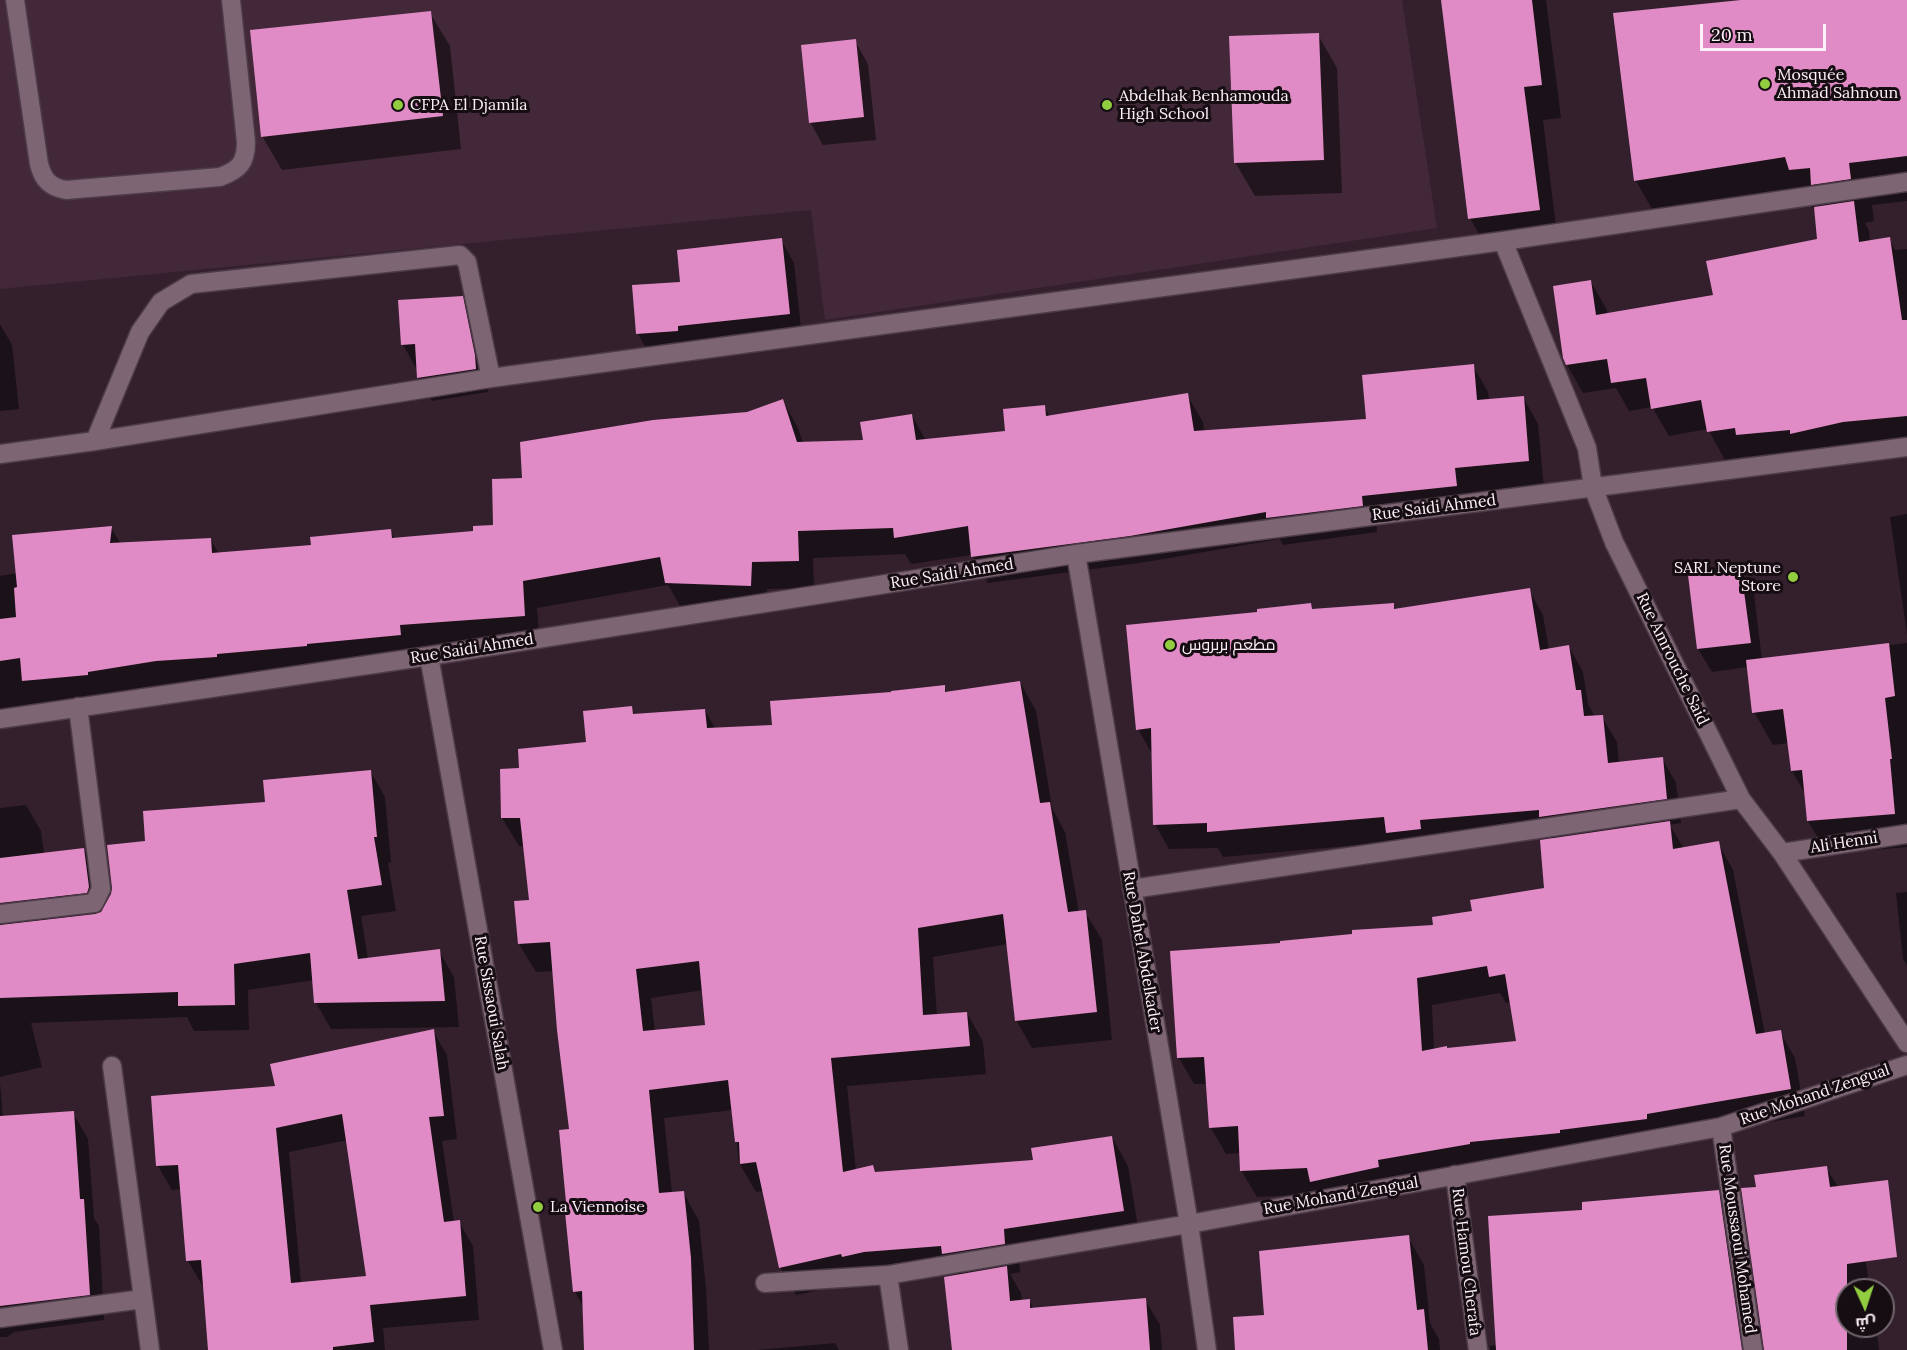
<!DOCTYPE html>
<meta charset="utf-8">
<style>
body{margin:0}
#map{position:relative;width:1907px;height:1350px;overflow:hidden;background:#34202d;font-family:Lora,Cairo,serif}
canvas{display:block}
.north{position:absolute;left:1835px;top:1278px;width:60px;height:60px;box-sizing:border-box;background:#160d13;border:2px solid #73686f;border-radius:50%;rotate:177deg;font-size:16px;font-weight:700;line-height:24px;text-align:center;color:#fef0f9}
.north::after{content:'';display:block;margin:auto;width:21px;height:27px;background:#91cd3f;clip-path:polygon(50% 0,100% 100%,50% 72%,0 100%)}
.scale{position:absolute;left:1700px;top:24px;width:126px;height:27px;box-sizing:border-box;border:3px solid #fef0f9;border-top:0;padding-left:8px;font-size:18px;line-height:21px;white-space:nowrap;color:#fef0f9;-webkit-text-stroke:4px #160d13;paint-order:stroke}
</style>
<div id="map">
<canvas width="1907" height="1350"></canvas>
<div class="north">ش</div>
<div class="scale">20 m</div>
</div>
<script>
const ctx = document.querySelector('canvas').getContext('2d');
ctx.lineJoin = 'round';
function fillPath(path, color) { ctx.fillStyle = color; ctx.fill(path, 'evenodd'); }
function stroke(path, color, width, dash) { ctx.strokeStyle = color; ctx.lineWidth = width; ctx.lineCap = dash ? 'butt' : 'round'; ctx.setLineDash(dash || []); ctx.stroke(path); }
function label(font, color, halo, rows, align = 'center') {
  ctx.font = font + ' Lora,Cairo,serif'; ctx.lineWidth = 6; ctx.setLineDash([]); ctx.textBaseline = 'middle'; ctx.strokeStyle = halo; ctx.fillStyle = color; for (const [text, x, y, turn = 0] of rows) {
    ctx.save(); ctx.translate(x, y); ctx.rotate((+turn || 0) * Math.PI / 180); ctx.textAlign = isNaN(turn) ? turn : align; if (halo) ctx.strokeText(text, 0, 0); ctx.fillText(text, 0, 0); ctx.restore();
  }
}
fillPath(new Path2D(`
 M0 0H1402L1437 228 825 320 811 210 0 289Z`), '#422839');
fillPath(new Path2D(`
 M1442 0H1546L1561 118 1543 120 1558 243 1489 252 1470 218Z
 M1746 0H1907V201L1872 205 1874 221 1865 223 1869 231 1870 242 1889 239 1895 250 1907 249V445L1753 462 1749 456 1725 460 1708 429 1669 436 1652 407 1629 411 1616 388 1583 393 1567 365 1591 282 1607 310V314L1715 296 1818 240 1816 213 1808 200 1660 223 1636 181Z
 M430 13 450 46 461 149 282 170 262 136Z
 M1318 35 1337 68 1342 193 1255 196 1235 162Z
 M855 41 868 64 876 140 823 145 810 122Z
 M781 240 794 263 802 337 651 357 638 334 634 286 682 283Z
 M462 297 475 320 487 379 488 392 432 401 419 378 418 367 416 368 403 345Z
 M0 324 12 345 19 409 0 411Z
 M1473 366 1488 392 1489 400 1523 397 1538 424 1544 488 1470 494 1471 513 1376 522 1377 532 1283 545 1280 539 1146 562 988 583 972 555 911 564 905 554 813 558 814 588 767 589 766 613 682 609 668 585 537 608 540 643 0 711V576L17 573 111 528 121 544 211 540 219 554 312 546 390 531 395 539 475 532 494 526 524 480 783 401 798 428 803 443 865 441 912 415 926 441 1006 432 1044 406 1050 417 1187 395 1203 422 1204 431 1368 420Z
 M1907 514V634L1890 517Z
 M1740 571 1754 594 1762 660 1907 643V847L1827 854 1808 821 1806 795 1792 771 1789 743 1773 745 1754 712 1748 667 1712 672 1698 649Z
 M1529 590 1543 615 1549 650 1569 647 1583 672 1588 704 1595 717H1602L1617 742 1619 763 1662 758 1676 783 1681 823 1670 825 1684 849 1718 843 1733 870 1765 1034 1780 1032 1795 1058 1805 1116 1661 1141 1319 1194 1257 1197 1241 1170V1153L1226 1154 1211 1128 1207 1084H1194L1179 1058 1282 944 1435 926 1545 889 1553 840 1551 835 1434 845 1435 854 1401 858 1393 842 1223 857 1218 848 1169 849 1155 824 1152 754 1138 729 1259 613 1310 605 1314 611 1393 604 1396 610ZM1500 993 1506 1003 1511 1002 1518 1042 1434 1050 1432 1005Z
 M1020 682 1036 711 1052 808 1065 832 1079 913 1085 912 1102 940 1112 1040 1032 1048 1016 1020 1008 944 933 957 937 1016 967 1013 983 1042 986 1074 847 1086 856 1171 873 1167 877 1174 1034 1162 1112 1137 1128 1166 1140 1239 1019 1257 1020 1272 1010 1274 1021 1293 1022 1301H1029L1034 1309 1145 1300 1160 1325 1162 1350H953L957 1274 858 1282 796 1295 780 1267 763 1191 756 1192 739 1163 733 1110 664 1118 672 1193 683 1192 699 1221 706 1288 709 1350H585L584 1308 575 1292 568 1204 571 1130 554 971 536 972 519 944 531 901 525 846H519L502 818 521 770 588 744 631 708 635 715 705 710 716 730 774 726 893 694 944 687 948 694ZM704 990 707 1026 655 1032 651 998Z
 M370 771 385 797 391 862 388 863 396 911 361 916 368 959 439 951 454 977 459 1027 331 1029 316 1003 314 980 248 990 249 1030 194 1031 187 1017 31 1023 42 1067 0 1077V808L26 805 41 831 44 854 84 850 99 875 103 911 147 842Z
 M1907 892V965L1903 959 1896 893Z
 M433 1031 447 1055 457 1139 442 1141 454 1222H459L473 1246 479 1320 383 1328 385 1350H209L204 1285H202L188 1261 181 1189 172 1190 158 1166 276 1087ZM348 1140 367 1278 301 1283 289 1152Z
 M0 1082 3 1118 73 1113 88 1139 94 1218 99 1226 104 1320 14 1332 7 1337H0Z
 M1826 1168 1860 1221 1870 1290H1847V1326H1876L1879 1350H1773L1757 1189Z
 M1718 1192 1735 1221 1742 1268 1722 1270 1729 1350H1490V1346L1498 1345 1584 1211Z
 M1408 1237 1424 1265 1430 1323 1439 1339 1440 1350H1237L1266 1316Z
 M835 1343 839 1350H757Z`), '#0007');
fillPath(new Path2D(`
 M1441 0H1532L1542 85 1524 87 1540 210 1468 219Z
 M1741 0H1907V156L1849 163 1851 179 1811 185 1810 168 1789 170 1785 157 1634 181 1613 13Z
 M431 11 443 116 261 137 250 30Z
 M1319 33 1324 160 1234 163 1229 36Z
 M856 39 864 117 809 123 801 45Z
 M1854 201 1859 242 1890 237 1902 320H1907V416L1843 422 1790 434V430L1736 435 1735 428 1707 432 1701 400 1651 409 1646 378 1611 383 1607 359 1566 365 1563 358 1553 286 1591 280 1596 315 1713 295 1706 261 1817 239 1814 207Z
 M782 238 790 314 678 326V331L636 334 632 285 680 282 677 250Z
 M463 296 475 355 476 369 417 378 415 344 401 345 398 300Z
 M1474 364 1477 400 1524 396 1529 461 1455 468 1457 486 1362 496 1363 506 1266 518V512L1130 536 971 557 968 526 894 538 893 528 798 531 799 561 752 562 751 586 665 583 660 557 523 581 525 616 400 625 401 635 307 644V646L217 654V657L156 661 88 672V675L22 681 20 658 0 661V619L16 617 14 588 17 587 12 535 112 526 110 543 211 538 212 553 311 545 310 537 391 529 392 538 473 531V526L493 525 492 479 522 478 520 442 653 420 747 412 783 399 797 442 863 440 860 422 912 414 916 440 1005 431 1003 409 1045 405 1046 416 1188 393 1194 431 1366 419 1362 375Z
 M1741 569 1751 643 1697 649 1688 575Z
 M1530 588 1540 650 1569 645 1576 690H1581L1584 716 1603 715 1608 763 1663 757 1667 799 1539 817V810L1420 820 1421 829 1386 833 1384 817 1207 832V823L1153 825 1151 728 1136 730 1126 625 1257 612V609L1311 603 1312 609 1394 603V609Z
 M1889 643 1895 696 1885 698 1892 759H1890L1895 814 1807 821 1802 770 1791 771 1783 709 1752 713 1746 660Z
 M1020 681 1040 803 1050 802 1068 912 1086 910 1097 1012 1015 1021 1003 914 918 928 923 1015 967 1012 970 1046 831 1058 843 1172 873 1165 875 1172 1033 1160 1031 1148 1112 1136 1124 1211 1004 1229 1005 1244 942 1254 941 1246 864 1252 842 1257 841 1254 779 1268 756 1162 740 1164 739 1142H735L728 1080 649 1090 659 1193 684 1191 691 1258 694 1350H584L582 1291 573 1292 564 1202H566L559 1130 569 1129 557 1030 550 942 518 944 514 901 529 900 520 818H501L500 769 519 768 518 749 586 742 583 711 632 706 633 714 705 709 707 728 772 725 770 701 891 692V691L945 685V692ZM699 961 705 1025 643 1031 636 969Z
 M371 770 377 837H374L382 885 347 890 358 959 440 949 445 1001 314 1003 310 953 234 964 235 1005 178 1006V992L0 998V925L95 914 101 912 111 894 112 888 107 845 145 841 143 811 265 802 263 780Z
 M1670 821 1673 849 1719 841 1756 1034 1781 1030 1791 1089 1647 1114V1119L1560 1130V1133L1470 1142V1144L1378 1160 1379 1167 1310 1182 1307 1168 1240 1171 1238 1126 1209 1128 1204 1057 1177 1058 1170 951 1280 943V941L1352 934V930L1433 925 1432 917 1472 911 1470 900 1544 888 1540 840ZM1487 966 1489 977 1505 974 1516 1041 1447 1048V1046L1422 1051 1417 978Z
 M84 848 89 887 87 893 0 903V858Z
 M434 1029 444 1116 429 1117 444 1222 460 1220 466 1296 370 1305 374 1342 333 1347V1350H208L201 1260 186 1261 178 1165 156 1166 151 1096 275 1086 270 1064ZM342 1114 366 1276 291 1283 276 1128Z
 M74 1111 80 1199H84L90 1295 0 1306V1116Z
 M1827 1166 1830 1187 1888 1180 1897 1257 1847 1264V1350H1764L1741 1188 1756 1187 1754 1175Z
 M1719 1190 1742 1350H1496L1488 1216 1582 1210V1202Z
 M1409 1235 1417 1310 1424 1309 1428 1350H1235L1233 1317 1264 1315 1259 1251Z
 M1007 1266 1010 1301 1030 1299V1308L1146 1298 1150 1350H952L944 1277Z`), '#e18bc6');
const minor = new Path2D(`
 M15 0 39 164C43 180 50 187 66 190L220 177C239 170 246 163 246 142L231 0
 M1503 241 1587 448 1593 487 1614 542 1741 799 1782 853 1907 1043
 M95 441 140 332 161 302 191 284 460 255 467 262 491 378
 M0 454 95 441 491 378 1503 241 1907 182
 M1076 554 1189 1224 1207 1350
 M429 656 553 1350
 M0 719 429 656 1076 554 1907 447
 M1782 853 1907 834
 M1132 889 1741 799
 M0 914 94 903 101 889 78 707
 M112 1066 150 1350
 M1721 1127 1753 1350
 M1455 1175 1478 1350
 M888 1275 899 1350
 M765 1283 888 1275 1189 1224 1721 1127 1907 1065
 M0 1318 143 1299`);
stroke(minor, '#4d3c47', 21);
stroke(minor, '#7d6574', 18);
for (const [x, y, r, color] of [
 [1765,84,6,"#91cd3f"],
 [398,105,6,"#91cd3f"],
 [1107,105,6,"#91cd3f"],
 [1793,577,6,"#91cd3f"],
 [1170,645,6,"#91cd3f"],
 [538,1207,6,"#91cd3f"]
]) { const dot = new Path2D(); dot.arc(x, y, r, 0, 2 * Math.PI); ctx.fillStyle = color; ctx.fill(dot); stroke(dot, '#160d13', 2); }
label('16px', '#fef0f9', '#160d13', [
 ["Mosquée",1777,75],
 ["Ahmad Sahnoun",1777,93],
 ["Abdelhak Benhamouda",1119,96],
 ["High School",1119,114],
 ["CFPA El Djamila",410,105],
 ["SARL Neptune",1781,568,"right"],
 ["Store",1781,586,"right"],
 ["مطعم بربروس",1182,645],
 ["La Viennoise",550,1207]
], 'left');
label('16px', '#fef0f9', '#160d13', [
 ["Rue Saidi Ahmed",1434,508,-7],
 ["Rue Saidi Ahmed",952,574,-9],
 ["Rue Saidi Ahmed",472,649,-9],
 ["Rue Amrouche Said",1672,659,64],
 ["Ali Henni",1844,843,-9],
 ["Rue Dahel Abdelkader",1142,952,80],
 ["Rue Sissaoui Salah",491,1003,80],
 ["Rue Mohand Zengual",1815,1095,-19],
 ["Rue Mohand Zengual",1341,1196,-10],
 ["Rue Moussaoui Mohamed",1737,1239,82],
 ["Rue Hamou Cherafa",1466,1262,83]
]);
</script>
